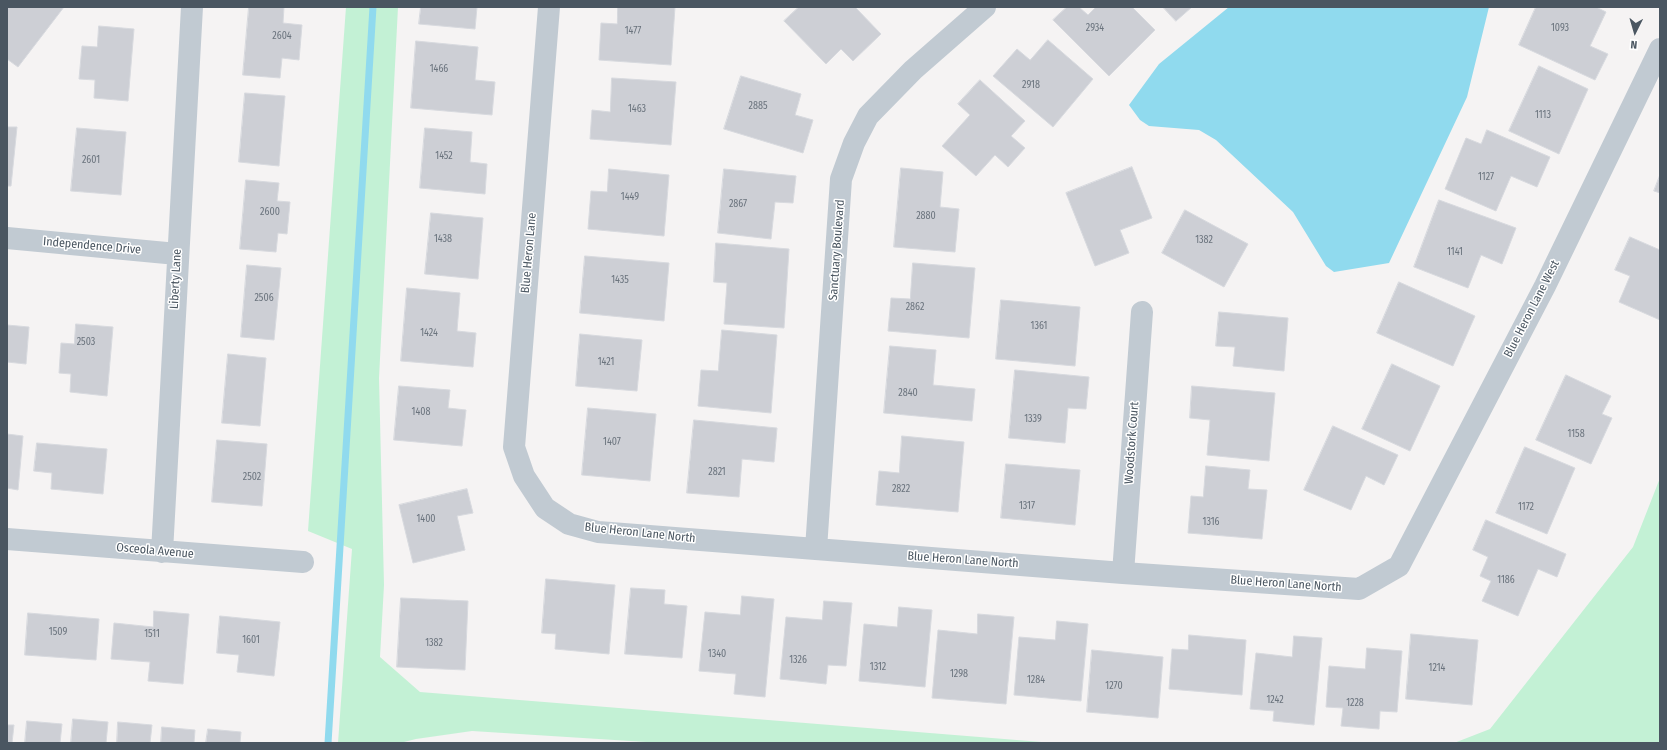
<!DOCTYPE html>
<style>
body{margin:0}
#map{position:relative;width:1667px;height:750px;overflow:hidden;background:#f5f3f3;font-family:"Fira Sans Condensed",sans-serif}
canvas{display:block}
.frame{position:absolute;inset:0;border:8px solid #4a5661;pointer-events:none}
.north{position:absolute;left:1615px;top:12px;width:40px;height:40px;-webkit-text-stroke:3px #fff;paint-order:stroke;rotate:185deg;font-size:11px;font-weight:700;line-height:16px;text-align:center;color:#4a5661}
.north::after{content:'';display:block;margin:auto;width:14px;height:18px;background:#4a5661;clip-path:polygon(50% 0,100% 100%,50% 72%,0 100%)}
</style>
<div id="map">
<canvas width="1667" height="750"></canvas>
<div class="frame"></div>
<div class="north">N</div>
</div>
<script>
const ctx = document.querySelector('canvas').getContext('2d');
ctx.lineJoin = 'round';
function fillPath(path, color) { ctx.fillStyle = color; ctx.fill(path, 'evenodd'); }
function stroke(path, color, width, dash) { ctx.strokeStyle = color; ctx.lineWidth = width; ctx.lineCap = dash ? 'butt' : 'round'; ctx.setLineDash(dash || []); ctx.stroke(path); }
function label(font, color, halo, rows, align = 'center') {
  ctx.font = font + ' "Fira Sans Condensed",sans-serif'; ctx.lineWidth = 3; ctx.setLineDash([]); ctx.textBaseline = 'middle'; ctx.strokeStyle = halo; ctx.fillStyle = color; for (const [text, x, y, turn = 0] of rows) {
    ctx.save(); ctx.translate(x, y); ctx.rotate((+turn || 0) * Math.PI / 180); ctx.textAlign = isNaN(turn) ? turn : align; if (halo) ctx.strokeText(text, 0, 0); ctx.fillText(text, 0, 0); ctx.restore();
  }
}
fillPath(new Path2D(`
 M346 7H398L379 378 384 585 380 657 420 692 1054 743H662L472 731 416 739 400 743H338L352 549 308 531Z
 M1660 478V743H1454L1490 729 1633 547Z`), '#c3f1d5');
fillPath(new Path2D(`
 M1229 7H1489L1467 97 1389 263 1334 272 1326 266 1293 212 1216 140 1199 130 1149 126 1140 120 1129 105 1159 64Z`), '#90daee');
stroke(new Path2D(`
 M328 743 373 7`), '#90daee', 7);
const building = new Path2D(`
 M7 7H64L18 67 7 59Z
 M249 7H284L283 23 302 25 299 60 282 58 280 78 243 75Z
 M421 7H477L475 29 419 24Z
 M618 7H675L671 65 599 60 601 23 617 24Z
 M799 7H855L881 34 853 61 841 49 826 64 784 21Z
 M1067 7H1079L1088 15 1096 7H1132L1155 30 1109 76 1053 20Z
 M1163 7H1192L1176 21Z
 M1536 7H1596L1606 12 1590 46 1608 54 1595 80 1519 45Z
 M99 26 134 29 128 101 94 98 95 80 79 79 82 46 97 47Z
 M1048 40 1093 79 1053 127 993 76 1017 49 1030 60Z
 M416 41 478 47 475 80 495 82 492 115 411 108Z
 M1539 66 1588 89 1559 154 1509 131Z
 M741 76 801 94 795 115 813 120 803 153 724 129Z
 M612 78 676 82 671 145 590 139 592 110 610 112Z
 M980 80 1025 121 1011 136 1025 148 1008 167 995 155 976 176 942 146 970 115 958 104Z
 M245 93 285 96 279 166 239 162Z
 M7 127H17L11 186H7Z
 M77 128 126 132 121 195 71 191Z
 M425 128 472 132 470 162 487 164 485 194 420 188Z
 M1487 130 1550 157 1537 187 1511 176 1496 211 1445 189 1466 138 1481 144Z
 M1132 167 1152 218 1120 230 1129 253 1095 266 1066 193Z
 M901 168 943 172 940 207 959 209 955 252 894 247Z
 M609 169 669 175 664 236 588 229 591 191 607 192Z
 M724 169 796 176 793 203 775 202 771 239 718 233Z
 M1660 175V193L1654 191Z
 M246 180 279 183 277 201 290 202 287 234 278 233 276 252 240 249Z
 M1439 200 1516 228 1502 264 1481 255 1468 288 1414 267Z
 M1185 210 1248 244 1224 287 1162 253Z
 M431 213 483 218 478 279 425 274Z
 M1630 237 1660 250V320L1619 302 1630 276 1615 270Z
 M716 243 789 249 784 328 724 324 727 283 714 282Z
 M585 256 669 263 664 321 580 313Z
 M913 263 975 268 969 338 888 331 891 298 910 299Z
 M247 265 281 268 274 340 241 337Z
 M1399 282 1475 316 1453 366 1377 333Z
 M407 288 460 293 457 331 476 333 473 367 401 361Z
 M1001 300 1080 307 1075 366 996 359Z
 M1219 312 1288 318 1284 371 1233 366 1235 347 1216 346Z
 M76 324 113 327 107 396 70 392 71 374 59 373 61 343 74 344Z
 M7 325 29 327 26 364 7 362Z
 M722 330 777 335 771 413 698 406 701 370 718 371Z
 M580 334 642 340 637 391 576 386Z
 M890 346 936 350 933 385 975 389 972 421 884 413Z
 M228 354 266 358 260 426 222 423Z
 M1392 364 1440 386 1410 451 1362 429Z
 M1015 370 1089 377 1086 409 1068 408 1065 443 1009 438Z
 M1566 375 1611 396 1602 414 1612 418 1591 464 1536 440Z
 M399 386 450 390 448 408 466 410 462 446 394 440Z
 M1192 386 1275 393 1269 461 1207 455 1210 420 1190 418Z
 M588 408 656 414 650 481 582 475Z
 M694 420 777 428 774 462 742 459 739 497 687 493Z
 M1333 426 1398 455 1384 485 1366 476 1351 510 1304 490Z
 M7 434 23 436 18 490 7 488Z
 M902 436 964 442 958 512 876 505 879 471 899 473Z
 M217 440 267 444 262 506 212 502Z
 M37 443 107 449 103 494 51 489 52 473 34 471Z
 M1525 447 1575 468 1547 534 1496 513Z
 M1006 464 1080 470 1075 525 1001 518Z
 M1206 466 1250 470 1248 489 1267 490 1262 539 1188 533 1191 496 1203 497Z
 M467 489 473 513 457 516 465 550 413 563 399 505Z
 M1486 520 1566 554 1557 577 1538 569 1518 616 1482 601 1491 581 1480 576 1488 557 1473 550Z
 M546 579 615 585 609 654 555 649 556 634 542 633Z
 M631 588 665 590 664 604 687 606 682 658 625 654Z
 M742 596 774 599 765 697 734 694 736 674 699 671 705 612 740 615Z
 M401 598 468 601 465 670 397 667Z
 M824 601 852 603 846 666 828 665 826 684 780 679 786 617 822 620Z
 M899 607 932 610 925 687 859 681 864 624 897 627Z
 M154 611 189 614 183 684 148 681 150 662 111 659 114 623 153 627Z
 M28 613 99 619 96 660 25 655Z
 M978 614 1014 617 1006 704 932 698 938 630 977 634Z
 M220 616 280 622 274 676 237 672 239 655 217 653Z
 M1057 621 1088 624 1081 701 1014 695 1019 637 1055 640Z
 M1411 634 1478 640 1472 705 1406 699Z
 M1189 635 1246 640 1242 695 1169 689 1172 649 1188 650Z
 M1294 636 1322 638 1314 725 1273 721 1274 711 1250 709 1256 653 1292 657Z
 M1367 648 1402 651 1397 712 1380 711 1379 729 1341 726 1343 708 1326 707 1329 666 1365 669Z
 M1092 650 1163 657 1158 718 1087 712Z
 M73 719 108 722 106 743H71Z
 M27 721 62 724 60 743H25Z
 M118 722 152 725 150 743H117Z
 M7 725H14L12 743H7Z
 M162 727 195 730 194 743H161Z
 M208 729 241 732 240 743H206Z`);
fillPath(building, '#cdcfd5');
stroke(building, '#d7d9de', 1);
stroke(new Path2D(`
 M549 7 514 447 524 476 545 508 569 524 598 532 1123 573 1359 589 1399 566 1545 286 1660 49
 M7 238 177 254
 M7 539 303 562
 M816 549 841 179 854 143 868 116 913 70 985 7
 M162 552 192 7
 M1123 573 1142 312`), '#c1cad2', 22);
label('10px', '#6b747e', null, [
 ["2934",1095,28],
 ["1093",1560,28],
 ["1477",633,31],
 ["2604",282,36],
 ["1466",439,69],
 ["2918",1031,85],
 ["2885",758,106],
 ["1463",637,109],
 ["1113",1543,115],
 ["1452",444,156],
 ["2601",91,160],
 ["1127",1486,177],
 ["1449",630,197],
 ["2867",738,204],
 ["2600",270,212],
 ["2880",926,216],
 ["1438",443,239],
 ["1382",1204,240],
 ["1141",1455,252],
 ["1435",620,280],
 ["2506",264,298],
 ["2862",915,307],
 ["1361",1039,326],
 ["1424",429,333],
 ["2503",86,342],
 ["1421",606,362],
 ["2840",908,393],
 ["1408",421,412],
 ["1339",1033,419],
 ["1158",1576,434],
 ["1407",612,442],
 ["2821",717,472],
 ["2502",252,477],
 ["2822",901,489],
 ["1317",1027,506],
 ["1172",1526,507],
 ["1400",426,519],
 ["1316",1211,522],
 ["1186",1506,580],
 ["1509",58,632],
 ["1511",152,634],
 ["1601",251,640],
 ["1382",434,643],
 ["1340",717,654],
 ["1326",798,660],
 ["1312",878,667],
 ["1214",1437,668],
 ["1298",959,674],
 ["1284",1036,680],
 ["1270",1114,686],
 ["1242",1275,700],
 ["1228",1355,703]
]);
label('12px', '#4a5661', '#fff', [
 ["Independence Drive",92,246,5],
 ["Sanctuary Boulevard",837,250,-86],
 ["Blue Heron Lane",529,253,-85],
 ["Liberty Lane",176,279,-87],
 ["Blue Heron Lane West",1532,309,-63],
 ["Woodstork Court",1132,443,-86],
 ["Blue Heron Lane North",640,533,6],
 ["Osceola Avenue",155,551,5],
 ["Blue Heron Lane North",963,560,4],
 ["Blue Heron Lane North",1286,584,4]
]);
</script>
